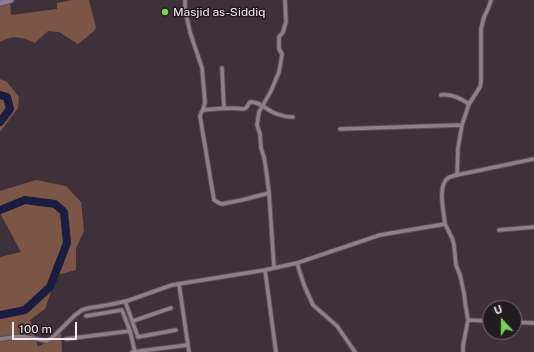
<!DOCTYPE html>
<style>
body{margin:0}
#map{position:relative;width:534px;height:352px;overflow:hidden;background:#3f313a;font-family:"Public Sans",sans-serif}
canvas{display:block}
.north{position:absolute;left:482px;top:300px;width:40px;height:40px;box-sizing:border-box;background:#221b1f;border:1px solid #766d72;border-radius:50%;rotate:339deg;font-size:11px;font-weight:700;line-height:16px;text-align:center;color:#f3e9ef}
.north::after{content:'';display:block;margin:auto;width:14px;height:18px;background:#78d158;clip-path:polygon(50% 0,100% 100%,50% 72%,0 100%)}
.scale{position:absolute;left:12px;top:322px;width:65px;height:18px;box-sizing:border-box;border:2px solid #f3e9ef;border-top:0;padding-left:5px;font-size:12px;line-height:14px;white-space:nowrap;color:#f3e9ef;-webkit-text-stroke:3px #221b1f;paint-order:stroke}
</style>
<div id="map">
<canvas width="534" height="352"></canvas>
<div class="north">U</div>
<div class="scale">100 m</div>
</div>
<script>
const ctx = document.querySelector('canvas').getContext('2d');
ctx.lineJoin = 'round';
function fillPath(path, color) { ctx.fillStyle = color; ctx.fill(path, 'evenodd'); }
function stroke(path, color, width, dash) { ctx.strokeStyle = color; ctx.lineWidth = width; ctx.lineCap = dash ? 'butt' : 'round'; ctx.setLineDash(dash || []); ctx.stroke(path); }
function label(font, color, halo, rows, align = 'center') {
  ctx.font = font + ' "Public Sans",sans-serif'; ctx.lineWidth = 3; ctx.setLineDash([]); ctx.textBaseline = 'middle'; ctx.strokeStyle = halo; ctx.fillStyle = color; for (const [text, x, y, turn = 0] of rows) {
    ctx.save(); ctx.translate(x, y); ctx.rotate((+turn || 0) * Math.PI / 180); ctx.textAlign = isNaN(turn) ? turn : align; if (halo) ctx.strokeText(text, 0, 0); ctx.fillText(text, 0, 0); ctx.restore();
  }
}
fillPath(new Path2D(`
 M0 0H10L11 15 57 9V3L73 0H89L96 28 93 32 78 44 59 32 48 31 35 43C22 37 13 34 0 42Z
 M0 79 7 82 19 97 18 108 0 132Z
 M36 180 66 186 81 202 84 231 76 248V270L57 275 45 309 30 320 38 347 61 333 62 352H0V257L21 252 0 213V191Z`), '#7b5546');
stroke(new Path2D(`
 M0 95 7 97 10 109 0 122
 M0 210 25 200 55 204 64 212 67 243 50 287 25 310 0 315`), '#1a1d40', 8);
const street = new Path2D(`
 M185 0V9L190 32 202 68 205 102 203 110 201 113 200 116 214 200 219 203 222 204 242 200 269 193 274 267
 M222 68 224 108
 M441 95C452 94 460 98 469 104
 M203 110C217 109 231 107 244 109L246 108 250 102C260 101 267 111 277 114 282 116 288 117 293 117
 M340 129 462 125
 M457 175 534 159
 M269 193 266 169 264 157 261 148 260 134 257 125 259 112 271 91 279 72 281 61 282 54 279 49V37L283 32 286 22 285 0
 M445 224 452 238 454 245 456 265 460 275 464 293 465 302 468 320 463 346V352
 M499 230 534 227
 M297 263 304 285 313 305 337 326 355 352
 M265 270 276 352
 M179 284 189 352
 M125 301 138 337 176 330
 M86 316 122 310 130 331 135 352
 M468 320 490 321
 M133 321 171 308
 M514 322 534 323
 M0 339 21 336 47 341 52 338 74 316 82 310 89 308 108 305 127 301 172 285 265 270 297 263 380 235 445 224C444 212 437 186 448 178 451 176 454 176 457 175L458 148 462 125 469 104 480 87 481 81V29L484 17 488 9 491 0
 M66 339 130 331
 M132 352 188 345`);
const secondary = new Path2D(`
 M0 3 11 0`);
stroke(street, '#5b4f57', 5.5);
stroke(secondary, '#5b4f57', 7);
stroke(street, '#8f7f89', 3.5);
stroke(secondary, '#927899', 5);
for (const [x, y, r, color] of [
 [165,12,4,"#78d158"]
]) { const dot = new Path2D(); dot.arc(x, y, r, 0, 2 * Math.PI); ctx.fillStyle = color; ctx.fill(dot); stroke(dot, '#221b1f', 1.5); }
label('12px', '#f3e9ef', '#221b1f', [
 ["Masjid as-Siddiq",173,12]
], 'left');
</script>
